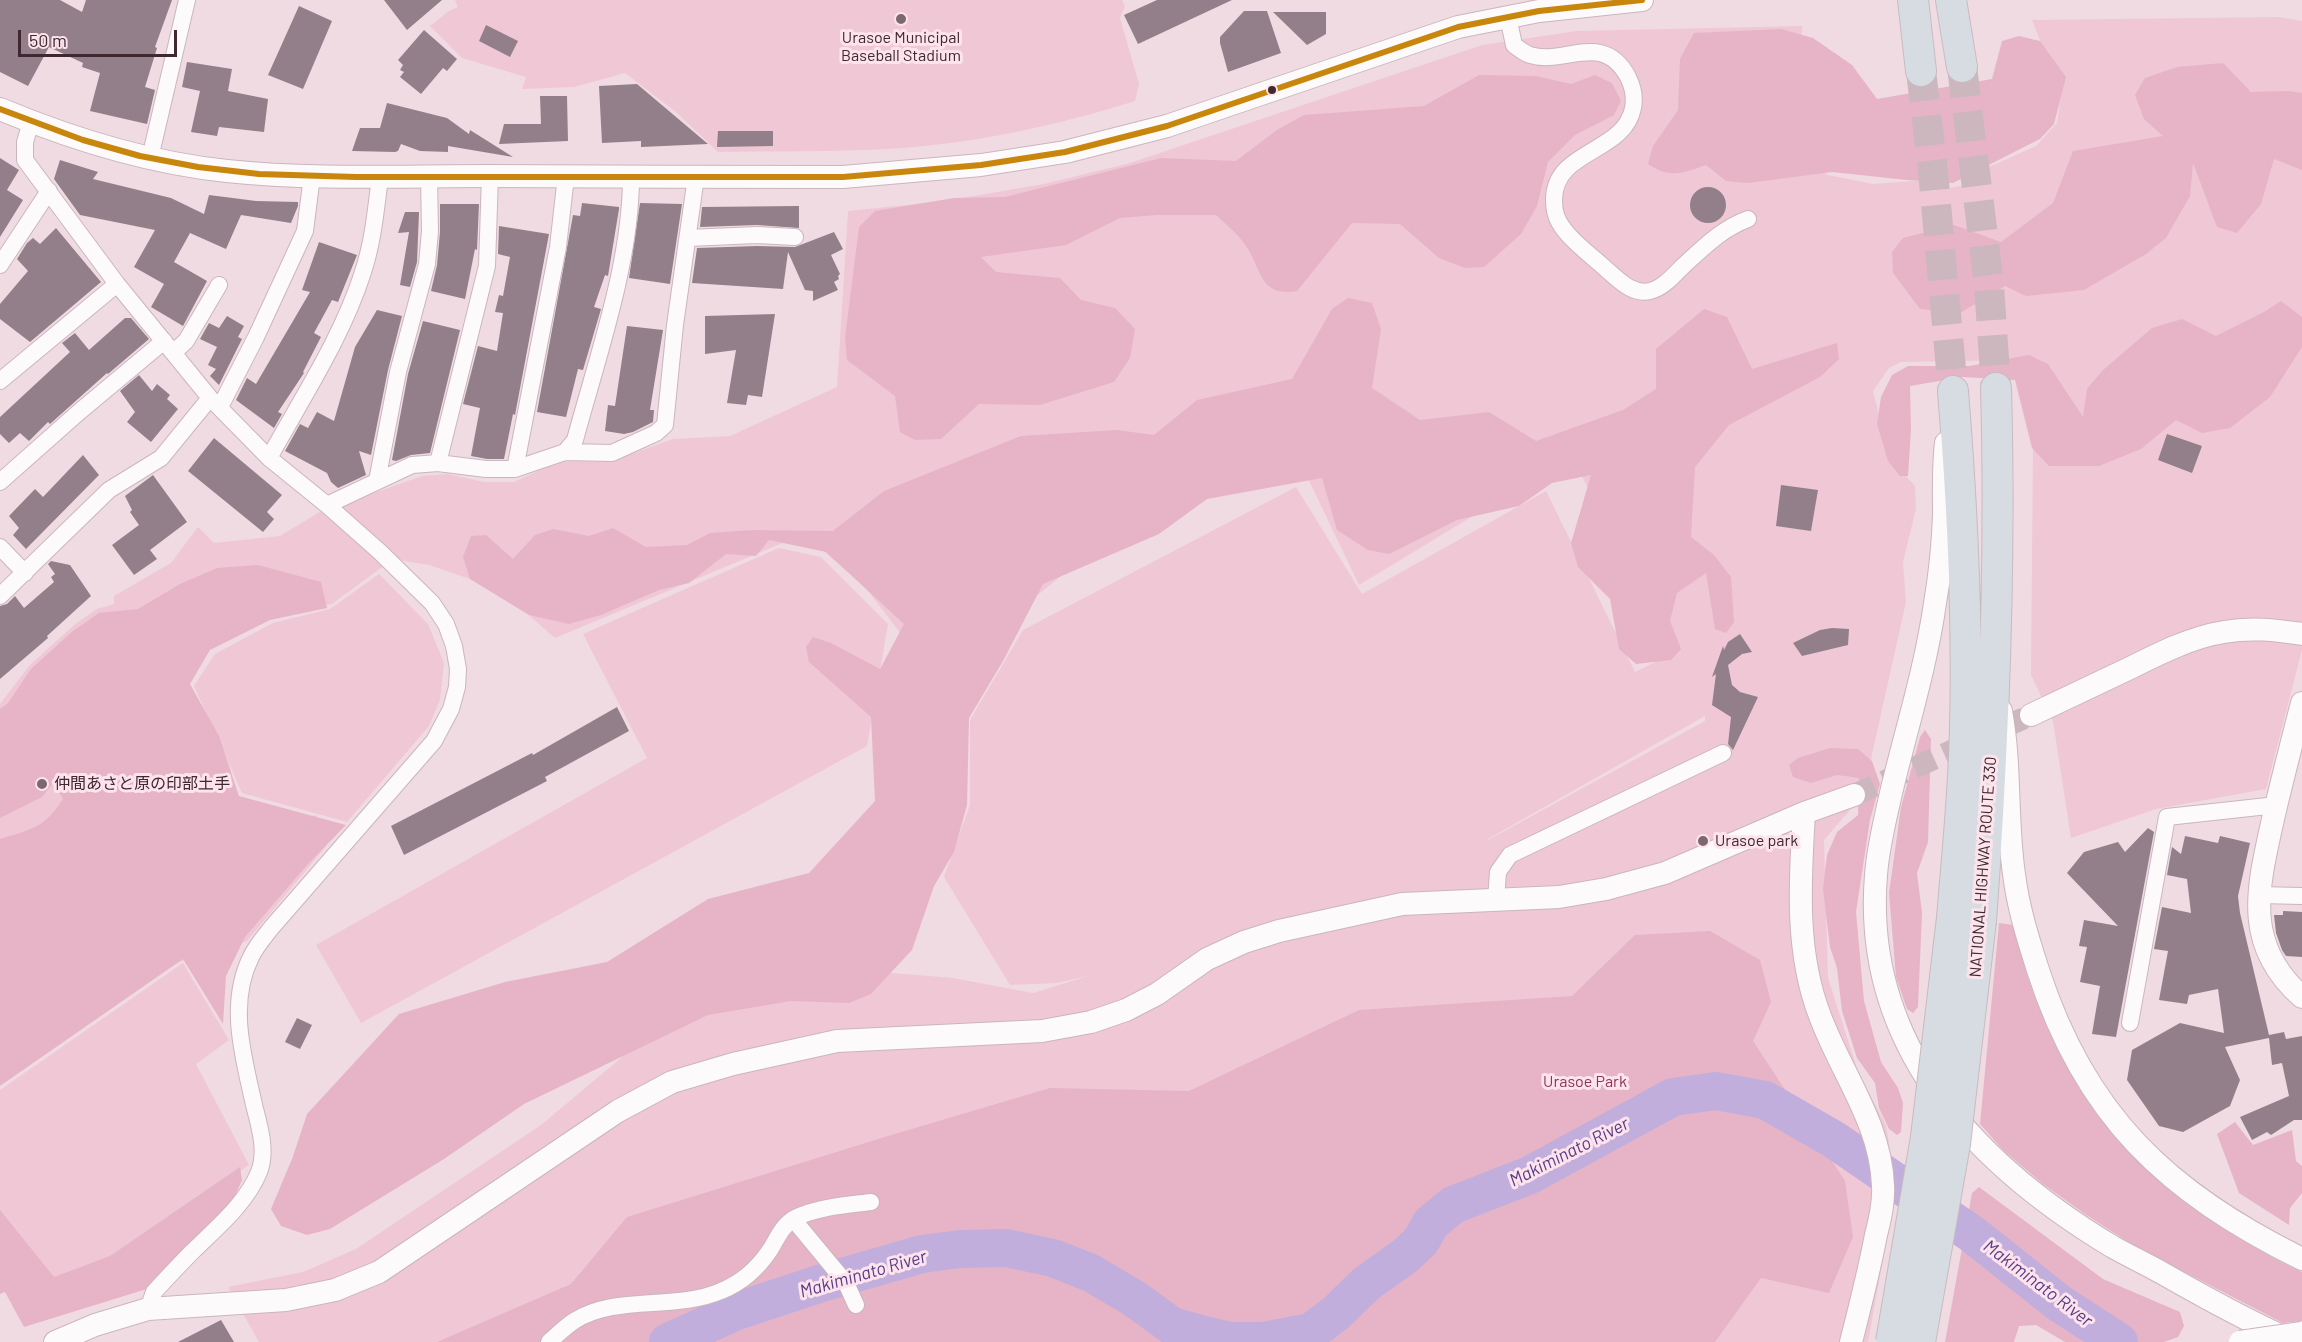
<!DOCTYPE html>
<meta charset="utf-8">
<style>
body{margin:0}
#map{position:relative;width:2302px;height:1342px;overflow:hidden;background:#f0dbe2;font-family:Barlow,sans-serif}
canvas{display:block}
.scale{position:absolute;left:18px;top:30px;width:159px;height:27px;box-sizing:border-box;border:3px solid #3f2830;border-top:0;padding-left:8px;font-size:18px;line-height:21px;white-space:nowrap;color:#3f2830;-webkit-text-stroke:4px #fde4ec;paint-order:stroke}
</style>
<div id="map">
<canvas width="2302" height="1342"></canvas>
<div class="scale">50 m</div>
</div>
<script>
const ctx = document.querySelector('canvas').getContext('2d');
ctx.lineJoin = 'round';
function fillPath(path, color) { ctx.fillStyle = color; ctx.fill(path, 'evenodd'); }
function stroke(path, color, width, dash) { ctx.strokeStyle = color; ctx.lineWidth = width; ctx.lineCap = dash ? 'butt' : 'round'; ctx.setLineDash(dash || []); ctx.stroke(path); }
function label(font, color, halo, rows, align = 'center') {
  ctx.font = font + ' Barlow,"Noto Sans JP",sans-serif'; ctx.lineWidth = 6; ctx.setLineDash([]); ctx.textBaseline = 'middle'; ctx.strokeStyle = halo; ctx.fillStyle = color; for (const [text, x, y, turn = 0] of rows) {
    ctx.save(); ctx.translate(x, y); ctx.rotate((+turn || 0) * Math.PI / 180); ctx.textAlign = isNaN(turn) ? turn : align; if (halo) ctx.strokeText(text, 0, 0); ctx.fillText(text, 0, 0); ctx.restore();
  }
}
fillPath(new Path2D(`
 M455 0H1122L1125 6 1120 18 1139 84 1135 101C1056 126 972 144 888 149 832 152 775 151 718 152L676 112 625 73 574 87 522 89 526 77 462 58 430 26 449 11 458 7Z
 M2279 17 2302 21V650L2266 789 2156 809 2071 838 2053 721 2031 675 2033 445 2016 360 1901 362 1889 368 1873 391 1890 459 1915 486 1916 509 1903 562 1906 602 1867 777 1849 811 1824 840 1828 978 1859 1075 1886 1125 1896 1187 1868 1342H259L228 1287 303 1272 356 1249 541 1125 639 1043 761 983 844 969 953 978 1033 993 1088 976 1056 983 1010 985 944 877 970 805V720L1023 630 1296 487 1362 594 1546 491 1635 672 1679 650 1657 627 1572 456 1359 585 1289 439 1124 525 1018 611 914 651 865 587 804 534 555 638 499 589 429 565 393 559 332 604 203 627 147 688 246 839 316 815 327 845 247 941 85 991 0 1047V704L29 666 74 625 97 609 114 604V596L171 563 198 527 214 543 280 536 318 513 422 476 447 474 484 482H514L553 464 570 461 609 462 673 439 730 436 837 387 848 211 945 201 1044 184 1130 163 1482 45 1577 31 1802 26 1797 116 1803 160 1828 175 1873 184 1928 180 1931 191 1979 183 1980 171 2036 146 2057 123 2061 94 2032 20ZM1705 716V721L1488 840V839Z
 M779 548 821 557 888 624 867 746 361 1023 316 945 647 758 583 634Z
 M379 574 428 624 444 663 440 700 429 726 347 822 242 793 194 686 215 654 273 623 330 609Z
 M183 963 229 1040 196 1064 249 1165 56 1298 0 1218V1090Z`), '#f0c7d5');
fillPath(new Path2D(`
 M1781 29 1813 38 1852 65 1877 99 1992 79 2002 41 2019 36 2040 41 2066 77 2054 124 2040 139 1953 183 1907 180 1832 172 1748 183 1726 181 1706 165C1684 173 1669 179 1648 164L1653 146 1678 110 1680 59 1694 33Z
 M2223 63 2251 92 2288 91 2302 93V170L2274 159 2261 204 2237 233 2217 227 2193 163 2190 196 2166 238 2146 254 2084 290 2026 296 2005 286 1960 313 1920 309 1893 273 1892 252 1903 238 1954 225 2001 242 2053 203 2073 151 2163 136 2144 119 2135 95 2145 78 2177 67Z
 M1479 75 1536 76 1571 84 1595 75 1612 83 1621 101 1614 115 1575 135 1548 162 1537 206 1521 234 1484 267 1465 268 1439 258 1400 224 1352 223 1297 291C1257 298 1262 265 1243 242 1236 232 1225 224 1216 215H1157L1120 218 1066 245 981 257 996 272 1060 278 1081 300 1115 308 1135 329 1130 358 1114 382 1040 405 979 404 941 439 915 440 900 432 895 396 847 360 845 338 859 227 875 211 954 198 1005 197 1161 158 1236 161 1277 130 1304 115 1424 106Z
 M1348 298 1372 303 1381 329 1372 388 1420 420 1489 412 1536 441 1623 410 1656 389V349L1704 309 1727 317 1752 369 1837 343 1839 359 1820 377 1729 425 1695 467 1691 537 1714 555 1731 577 1734 622 1726 633 1715 629 1706 573 1677 593 1670 621 1681 649 1671 660 1636 664 1619 649 1610 599 1578 567 1571 543 1591 475 1552 483 1519 506 1457 520 1389 554 1368 550 1337 530 1322 478 1207 499 1159 534 1043 584 1003 661 969 718 967 805 954 852 934 886 912 950 871 994 849 1003 791 1001 708 1015 524 1104 444 1159 330 1229 307 1235 281 1226 271 1209 292 1159 307 1114 399 1014 505 982 607 962 708 899 809 873 875 801 871 717 809 662 806 647 813 637 831 643 880 669 904 624 826 552 769 540 756 556 726 554 689 583 659 590 601 615 569 624 529 615 470 579 463 557 471 536 486 535 513 559 535 535 553 529 589 536 613 528 646 547 687 545 710 533 752 530 833 531 884 491 1021 436 1117 430 1154 435 1197 400 1292 379 1332 309Z
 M2281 301 2302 317V347L2270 397 2230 428 2202 433 2176 420 2141 449 2099 466H2049L2032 448 2015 380 1963 377 1910 386 1911 430 1908 476H1900L1888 461 1877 424 1881 397 1892 375 1908 366H1969L2029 355 2048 364 2083 417 2087 389 2102 371 2152 328 2182 319 2216 336 2264 312Z
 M258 565 321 582 327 608 270 620 210 650 190 684 219 736 239 796 346 825 307 865 245 937 226 976 223 1024 183 959 0 1086V839C31 829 44 829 63 799L54 782 42 797 0 818V709L8 703 31 669 73 631 99 613 138 609 180 584 217 568Z
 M1925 730 1931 739 1928 842 1917 873 1922 913 1918 1007 1913 1013 1907 1009 1896 977 1889 893 1901 807 1920 737Z
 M1830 748 1858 749 1872 761 1880 784 1870 820 1856 912 1864 1001 1881 1062 1898 1088 1903 1103 1901 1132 1897 1135 1889 1129 1879 1108 1875 1083 1857 1058 1842 1011 1837 968 1830 947 1823 889 1827 855 1837 832 1858 815 1859 778 1837 775 1811 783 1793 777 1789 765 1798 758Z
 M1999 923 2013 925C2021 952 2028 981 2039 1007 2079 1110 2148 1184 2242 1240 2262 1251 2281 1263 2302 1272V1321L2283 1323 2136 1247 2085 1214 2043 1184 2003 1150 1980 1124Z
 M1710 931 1760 960 1771 1002 1753 1041 1845 1181 1853 1237 1829 1293 1761 1278 1715 1342H437L571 1284 627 1217 888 1136 1050 1088 1189 1091 1359 1010 1572 996 1635 935Z
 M2235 1122 2253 1145 2292 1130 2296 1161 2302 1166V1193L2290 1208 2289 1225 2239 1193 2217 1134Z
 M240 1167 242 1180 232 1203 150 1288 24 1327 5 1292 0 1294V1210L54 1277 110 1256Z
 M1979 1187 2103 1279 2180 1312 2184 1326 2178 1337 2164 1342H2065L2036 1325 2019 1326 2014 1342H1945L1972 1193Z`), '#e6b4c6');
stroke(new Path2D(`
 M668 1342 737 1311 825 1282 922 1254 960 1249 1006 1248 1053 1258 1091 1273 1135 1299 1172 1326 1208 1336 1231 1341H1264L1311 1332 1336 1313 1367 1283 1405 1256 1421 1241 1431 1223 1453 1205 1530 1175 1673 1097 1716 1091 1765 1100 1833 1139 1972 1234 2059 1303 2119 1342`), '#c1aedd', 38);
fillPath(new Path2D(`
 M0 0H60L82 12 86 0H172L155 47 157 48 145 87 155 90 147 124 90 111 100 73 82 67 83 63 49 47 28 86 0 72Z
 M384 0H442L407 30Z
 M1157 0H1232L1138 44 1124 15Z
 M299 6 332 21 303 89 268 75Z
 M1244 11H1267L1281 53 1228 72 1220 43V37Z
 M1273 12H1326V34L1307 45Z
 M486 25 518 41 510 57 479 41Z
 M424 30 457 59 447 71 443 68 421 94 400 77 404 72 400 70 403 65 398 60Z
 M187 62 232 69 228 91 268 99 264 132 219 127 217 136 191 132 200 91 182 87Z
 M637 84 708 144 641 147V141L602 143 599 86Z
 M540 96H567L568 141 499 144 504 124H541Z
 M387 103 447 118 469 134 470 130 513 157 448 146V152L420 151 401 144 398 151 395 152 352 151 360 128H380Z
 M718 131H773V146L717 147Z
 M0 158 19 170 7 190 23 200 0 237Z
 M60 160 98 172 93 179 171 198 204 214 209 195 256 201 298 202V206L291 223 241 215 226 249 190 233 174 262 207 281 183 326 151 307 164 284 134 267 155 230 80 215 54 179Z
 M1690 205a18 18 0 1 1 36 0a18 18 0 1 1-36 0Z
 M582 203 619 207V209L608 276 605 275 594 307 601 309 583 370 578 369 566 417 537 412 573 215 580 216Z
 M640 203 682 204 670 284 629 278Z
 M440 204H479L477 250 475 249 465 299 431 291 437 265 440 232Z
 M799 206V228L757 225 700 227 702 207Z
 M405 212H419L417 262 410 287 400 285 409 232 398 233Z
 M499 226 549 234 515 415 513 414 504 459H487L471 456 480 408 463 404 478 346 497 351 503 313 495 312 499 295 503 296 510 257 498 254Z
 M56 228 101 282 30 342 0 319V304L28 271 17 259 27 243 33 238 40 244Z
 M834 232 843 249 831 255 840 274 838 276 839 279 834 282 838 290 813 301V291L805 290 788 252 783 289 692 283 697 248 757 246 795 247Z
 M319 242 357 255 338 302 332 300 314 333 321 337 303 372 304 373 278 412 282 414 274 428 236 400 247 378 256 384 310 292 302 290Z
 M377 310 402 316 388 370 371 455 359 451 366 475 338 488 331 482 327 473 285 451 300 424 308 428 317 412 334 421 355 347Z
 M775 314 762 397 748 395 746 405 727 403 736 350 705 354V316Z
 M227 316 244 326 238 337 242 339 219 385 210 376 216 369 208 365 217 347 200 339 209 323 219 328Z
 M125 318H131L149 339 108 374 107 373 50 424 48 422 29 441 20 433 9 443 0 434V417L70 352 62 343 75 333 89 350Z
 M423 321 460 330 430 453 411 455 396 461 392 460 408 374Z
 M627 326 663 330 650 410H654L653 422 633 432 624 434 605 431 608 405 615 406Z
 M139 375 152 391 157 384 170 395 167 399 178 409 151 442 127 422 135 412 120 391Z
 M2167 434 2202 446 2192 473 2158 460Z
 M214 438 282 495 267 512 274 519 263 532 188 471Z
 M83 455 99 475 26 549 13 535 19 528 9 516 35 489 43 497Z
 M153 475 187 522 150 550 157 559 134 575 112 545 139 525 130 512 132 510 125 496Z
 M1781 485 1818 490 1811 531 1776 526Z
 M51 561 70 565 91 596 47 636 48 638 0 679V606L7 604 15 596 24 608 54 582 51 577 55 574 48 564Z
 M1832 628 1849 629 1848 645 1802 656 1793 643 1820 630Z
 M1740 634 1752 652 1742 654 1728 665 1732 685 1740 692 1758 697 1733 750 1728 744 1731 717 1712 705 1716 674 1712 677 1723 646 1724 650 1728 642Z
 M617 707 629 731 545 777 547 781 404 855 391 826 532 753 533 755Z
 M2148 828 2154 832 2116 1037 2092 1034 2100 986 2080 982 2087 947 2079 946 2084 920 2118 926 2067 873 2084 852 2118 842 2125 852Z
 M2185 836 2218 843 2220 836 2250 843 2238 896 2240 913 2269 1035 2284 1032 2286 1039 2302 1036V1120H2294L2271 1135 2267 1132 2252 1140 2240 1117 2289 1096 2282 1063 2272 1065 2269 1038 2225 1047 2240 1080 2230 1106 2183 1132 2159 1126 2127 1080 2132 1050 2180 1023 2224 1033 2218 989 2189 995 2187 1004 2159 1000 2168 951 2154 949 2162 907 2191 913 2187 879 2167 875 2172 847 2181 854Z
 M2283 911 2302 912V957L2286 956 2282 950 2276 933 2274 915H2283Z
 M297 1018 312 1025 300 1049 285 1042Z
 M221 1320 234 1342H178Z`), '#927f89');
stroke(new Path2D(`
 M1854 795 2031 715`), '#cdb7be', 22, [22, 11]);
stroke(new Path2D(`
 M1962 67 1989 285 1996 388
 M1921 71 1933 171 1953 391`), '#cdb7be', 30, [30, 15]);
const street = new Path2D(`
 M1508 17 1514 45C1519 49 1524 53 1530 55 1564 66 1603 30 1628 77 1633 87 1635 98 1633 108 1624 154 1554 149 1554 200 1554 207 1555 215 1559 222 1569 240 1591 255 1607 270 1619 280 1632 295 1650 291 1663 288 1673 276 1682 267 1703 248 1721 229 1748 219
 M31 122 25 142V160L117 284 210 398 269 458 327 505 380 552 432 603 446 624 454 646 458 669 457 687 451 709 434 741 272 927C265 936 256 946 251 957 227 1005 244 1059 255 1109 260 1128 267 1152 259 1172 246 1204 216 1228 192 1252 179 1265 167 1278 154 1292L148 1309
 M150 158 187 0
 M688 238 757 235 795 237
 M0 265 49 191
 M174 352 186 341 219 285
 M0 381 117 284
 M220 407 256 337 305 231 312 176
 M565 452 612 453 656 433 665 425 675 325 696 177
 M269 458C302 398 342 338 363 272 373 242 376 209 380 177
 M438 463 487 266 490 176
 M515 469 558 247 566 176
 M377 481 398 372 427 264 430 231 429 176
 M0 482 79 412 164 341
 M327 505 412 465 438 463 486 469H515L565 452 575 440C597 358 631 263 631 177
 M0 547 25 573
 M0 596 109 490 161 458 210 398
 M2258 895 2302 896
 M1496 900 1498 872 1510 855 1723 753
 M2130 1023 2167 817 2277 805
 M793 1219 846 1283 856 1305
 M549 1342C557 1335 565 1327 574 1321 616 1294 675 1311 721 1291 741 1283 758 1268 770 1250 777 1239 782 1225 795 1218 817 1207 847 1205 871 1202`);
const secondary = new Path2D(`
 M0 109C72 139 149 163 227 171 312 180 399 176 485 176 604 177 724 177 843 177L981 165 1065 152 1167 126 1458 27 1539 11 1642 0
 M1946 443C1943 467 1944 491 1944 515 1943 544 1940 574 1935 603 1926 667 1906 730 1891 793 1885 820 1878 847 1876 875 1862 1046 1975 1164 2113 1247 2129 1256 2146 1264 2162 1273 2204 1297 2246 1320 2290 1340
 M2302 703C2292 742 2282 780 2273 819 2258 887 2242 944 2302 997
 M2001 711C2011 765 2006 820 2014 874 2018 907 2028 939 2038 970 2085 1116 2167 1192 2302 1259
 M2031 715C2064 699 2097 684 2130 668 2160 653 2192 637 2224 632 2251 627 2276 630 2302 634
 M1804 813C1800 880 1795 952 1820 1016 1841 1073 1881 1123 1883 1186 1884 1202 1880 1220 1876 1235 1869 1271 1860 1307 1851 1342
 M55 1342 95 1325 148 1309 286 1300 335 1290 379 1272 618 1111 672 1082 733 1064 837 1041 1042 1031 1091 1022 1126 1010 1157 994 1207 959 1244 942 1279 931 1402 904 1559 897 1606 889 1665 873 1804 813 1854 795`);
const highway = new Path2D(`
 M1913 0 1921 71
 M1951 0 1962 67
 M1952 918C1957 855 1964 791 1965 727 1968 615 1962 503 1953 391
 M1981 921C1994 743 2001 566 1996 388`);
stroke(street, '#cab6bd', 18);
stroke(secondary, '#cab6bd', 24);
stroke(highway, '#c8bbc0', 32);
stroke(street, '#fdfafb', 16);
stroke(secondary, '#fdfafb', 22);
stroke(highway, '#d7dce2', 30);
const secondaryBridge = new Path2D(`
 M2240 1342 2302 1333`);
const highwayBridge = new Path2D(`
 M1891 1342 1926 1137 1952 918
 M1920 1342 1955 1144 1981 921`);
stroke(secondaryBridge, '#cab6bd', 24, []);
stroke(highwayBridge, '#c8bbc0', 32, []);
stroke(secondaryBridge, '#fdfafb', 22);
stroke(highwayBridge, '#d7dce2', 30);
stroke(new Path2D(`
 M0 109 83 140 140 156 198 167 259 174 356 177H843L981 165 1065 152 1167 126 1458 27 1539 11 1642 0`), '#c9860c', 6);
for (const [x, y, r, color] of [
 [901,19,6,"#7d676e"],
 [1272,90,5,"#3f2830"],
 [42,784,6,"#7d676e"],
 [1703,841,6,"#7d676e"]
]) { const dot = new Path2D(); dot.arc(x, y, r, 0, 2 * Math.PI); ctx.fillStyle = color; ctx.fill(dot); stroke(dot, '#fde4ec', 2); }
label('16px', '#3f2830', '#fde4ec', [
 ["Urasoe Municipal",901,38,"center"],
 ["Baseball Stadium",901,56,"center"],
 ["仲間あさと原の印部土手",54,784],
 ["Urasoe park",1715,841]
], 'left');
label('16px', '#3f2830', '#fde4ec', [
 ["NATIONAL HIGHWAY ROUTE 330",1983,867,-86]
]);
label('16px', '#8b3459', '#fde4ec', [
 ["Urasoe Park",1585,1082]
]);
label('italic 18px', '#563b88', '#fde4ec', [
 ["Makiminato River",1569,1152,-27],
 ["Makiminato River",863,1274,-16],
 ["Makiminato River",2038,1283,37]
]);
</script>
